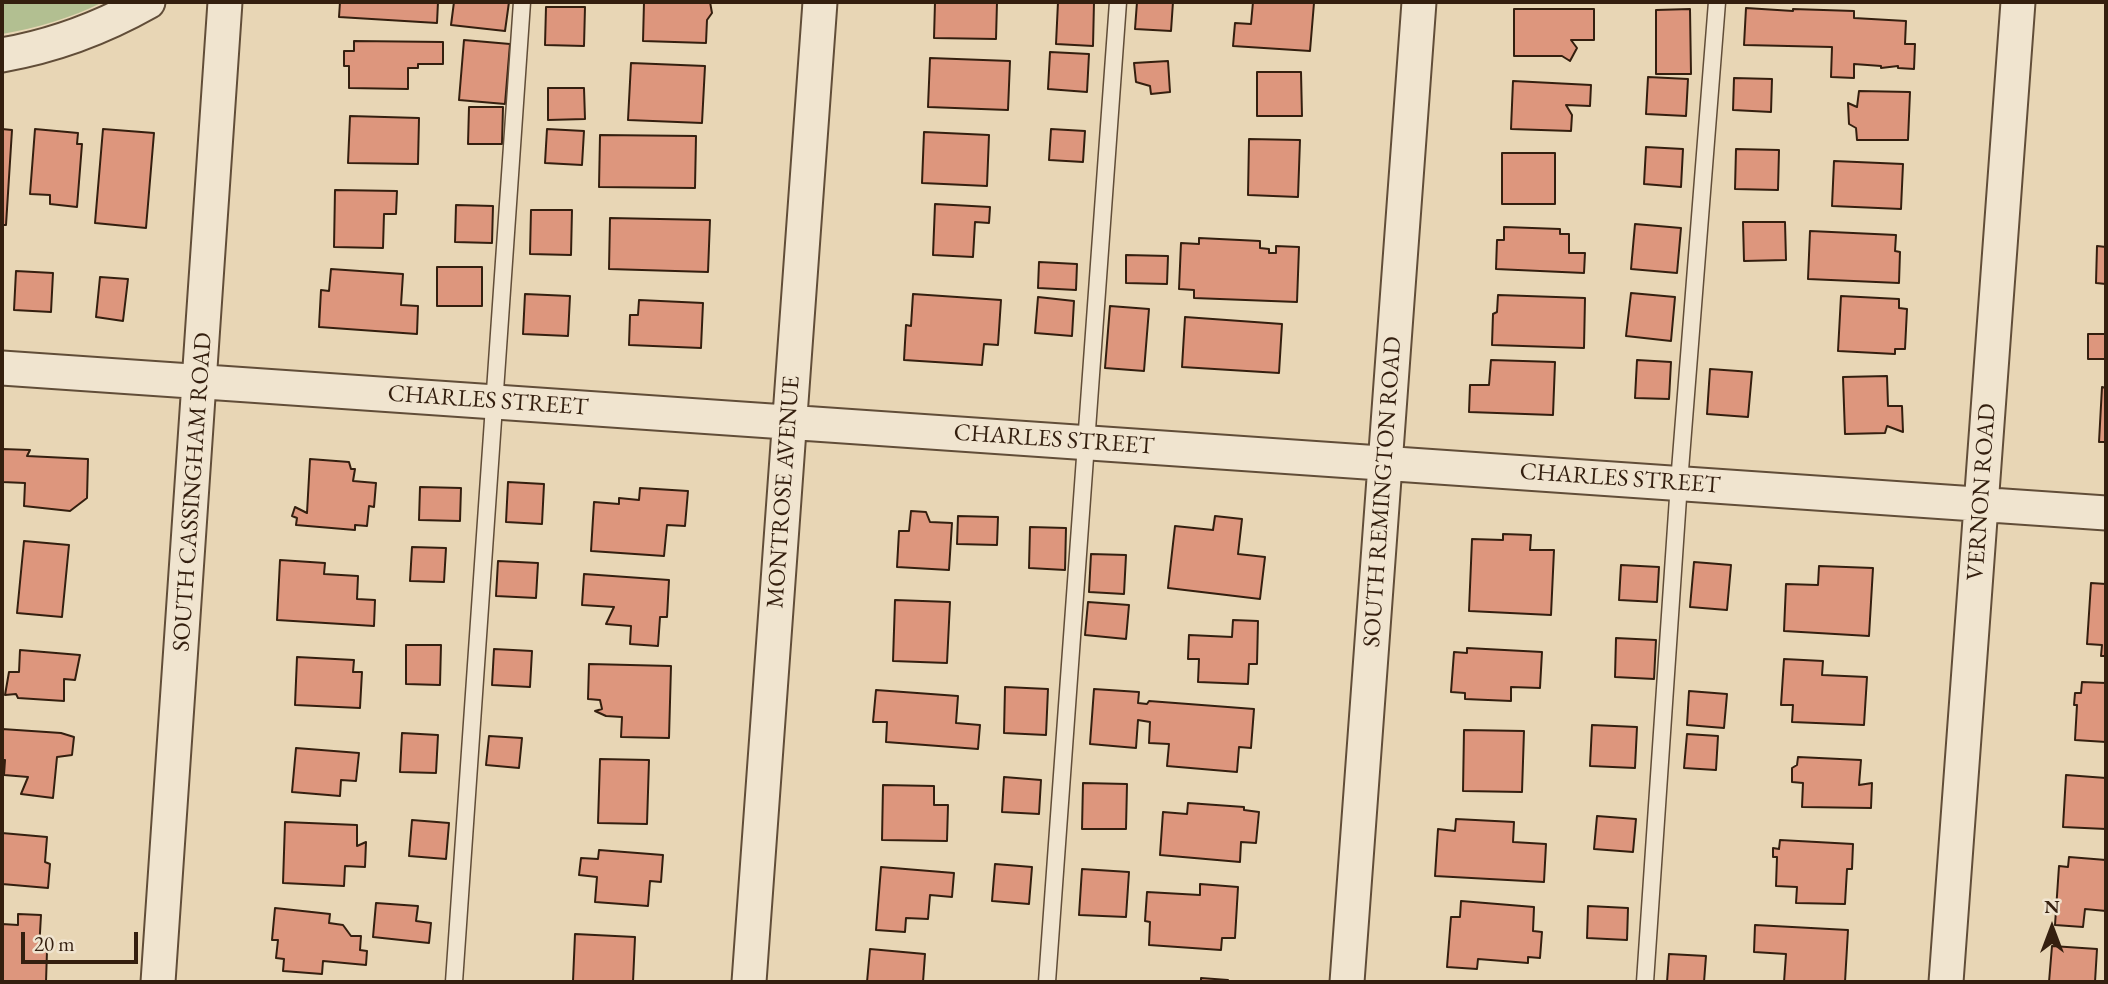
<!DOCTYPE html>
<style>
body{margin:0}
#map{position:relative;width:2108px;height:984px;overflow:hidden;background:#e8d6b5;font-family:"EB Garamond",serif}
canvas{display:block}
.frame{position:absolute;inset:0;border:4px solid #341f0f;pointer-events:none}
.north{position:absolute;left:2017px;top:893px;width:70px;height:70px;-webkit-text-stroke:5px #f0e4cf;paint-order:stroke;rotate:0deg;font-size:19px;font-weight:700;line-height:28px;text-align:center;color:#341f0f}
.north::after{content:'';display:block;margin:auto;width:24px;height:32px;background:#341f0f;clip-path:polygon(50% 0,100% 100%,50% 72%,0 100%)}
.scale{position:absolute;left:21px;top:932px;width:117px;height:32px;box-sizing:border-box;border:4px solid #341f0f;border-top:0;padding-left:9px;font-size:21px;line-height:24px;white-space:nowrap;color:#341f0f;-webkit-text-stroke:5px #f0e4cf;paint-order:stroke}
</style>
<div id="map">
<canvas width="2108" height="984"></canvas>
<div class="frame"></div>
<div class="north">N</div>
<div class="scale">20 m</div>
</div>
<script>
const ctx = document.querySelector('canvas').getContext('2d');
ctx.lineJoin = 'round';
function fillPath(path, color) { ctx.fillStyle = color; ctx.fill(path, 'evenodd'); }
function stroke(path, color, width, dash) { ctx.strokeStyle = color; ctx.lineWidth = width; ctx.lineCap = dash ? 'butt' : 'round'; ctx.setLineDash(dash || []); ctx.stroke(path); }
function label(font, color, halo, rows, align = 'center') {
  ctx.font = font + ' "EB Garamond",serif'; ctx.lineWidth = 5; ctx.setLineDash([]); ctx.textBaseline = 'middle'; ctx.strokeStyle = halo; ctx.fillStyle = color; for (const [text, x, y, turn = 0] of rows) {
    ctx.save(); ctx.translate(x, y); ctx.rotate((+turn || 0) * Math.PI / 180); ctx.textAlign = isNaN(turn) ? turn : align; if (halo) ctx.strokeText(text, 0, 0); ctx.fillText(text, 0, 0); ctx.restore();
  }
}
fillPath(new Path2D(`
 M2 2H103C71 18 37 28 2 34Z`), '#b2bf91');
const building = new Path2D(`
 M340 2H438L437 23 339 17Z
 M454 2H509L505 31 451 25Z
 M644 2H710L712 13 707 20 706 43 643 41Z
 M935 2H997L996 39 934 38Z
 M1058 2H1094L1093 46 1056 44Z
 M1137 2H1173L1171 31 1135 29Z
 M1253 2 1314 3 1310 51 1233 46 1235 23 1251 24Z
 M546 7H585L584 46 545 45Z
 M1746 8 1793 11V9L1854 11V18L1906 21 1905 44H1915L1914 69 1898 68V66L1881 68V66L1854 64V78L1831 77 1832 47 1744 45Z
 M1514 9H1594V40H1571L1577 48 1570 61 1562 56H1514Z
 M1690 9 1691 74H1656V10Z
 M464 40 510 44 505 104 459 100Z
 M354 41 443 42V64H418V68H408V89L349 88V66H344V51H354Z
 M1050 52 1089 54 1087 92 1048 89Z
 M930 58 1010 61 1008 110 928 107Z
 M1168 61 1170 92 1151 94 1150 86 1136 82 1134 63Z
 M631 63 705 66 702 123 628 120Z
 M1257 72H1301L1302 116H1257Z
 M1648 77 1688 79 1686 116 1646 114Z
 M1734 78 1772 79 1771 112 1733 110Z
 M1513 81 1591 85 1590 106 1566 105 1572 115 1571 131 1511 129Z
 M548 88H584L585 119 548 120Z
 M1859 91 1910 92 1908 140H1857L1856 128 1849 124 1848 103 1857 107Z
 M469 107H503L502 144H468Z
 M350 116 419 118 418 164 348 163Z
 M2 129 12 130 6 225H2Z
 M35 129 78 133 77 144H82L77 207 50 204V195L30 194Z
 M103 129 154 133 146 228 95 223Z
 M547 129 584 131 582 165 545 163Z
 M1051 129 1085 131 1083 162 1049 160Z
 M924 132 989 135 987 186 922 183Z
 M600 135 696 136 695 188 599 187Z
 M1249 139 1300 140 1298 197 1248 195Z
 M1646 147 1683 149 1681 187 1644 184Z
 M1736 149 1779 150 1778 190 1735 189Z
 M1502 153H1555V204H1502Z
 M1834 161 1903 164 1901 209 1832 206Z
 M335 190 397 191 396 214H384L383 248 334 247Z
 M935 204 990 207 989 223 975 222 973 257 933 255Z
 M456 205 493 206 492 243 455 242Z
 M531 210H572L571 255 530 254Z
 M610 218 710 220 708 272 609 269Z
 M1743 222H1785L1786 260 1744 261Z
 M1635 224 1681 228 1677 273 1631 269Z
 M1504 227 1560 229V234H1569V253H1585L1584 273 1496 269 1497 240H1504Z
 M1810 231 1896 235 1895 251 1900 252 1899 283 1808 279Z
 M1199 238 1260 241V248L1269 249V253H1276V246L1299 247 1297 302 1194 298V290L1179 289 1181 243 1199 244Z
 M2097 246 2106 247V284L2096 283Z
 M1126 255 1168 256 1167 284 1126 283Z
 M1039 262 1077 264 1076 290 1038 288Z
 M437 267H482V306H437Z
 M331 269 403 274 401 305 418 306 417 334 319 327 321 290 329 291Z
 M16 271 53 273 51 312 14 310Z
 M100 277 128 279 123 321 96 317Z
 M1631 293 1675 297 1671 341 1626 336Z
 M525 294 570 296 568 336 523 334Z
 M913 294 1001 300 998 345 984 344 982 365 904 360 906 325 911 326Z
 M1498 295 1585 298 1584 348 1492 345 1493 314 1497 312Z
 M1841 296 1899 299V308L1907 309 1905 349H1895V354L1838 351Z
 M1038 297 1074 301 1072 336 1035 333Z
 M639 300 703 303 701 348 629 345 630 315H638Z
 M1110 306 1149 309 1144 371 1105 368Z
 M2106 315V359H2088V334H2105Z
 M1185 317 1282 324 1279 373 1182 367Z
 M1491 360 1555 362 1553 415 1469 412 1470 385H1489Z
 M1637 360 1671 362 1669 399 1635 398Z
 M1710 369 1752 372 1748 417 1707 414Z
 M1887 376 1888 406H1902L1903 432 1887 426 1885 433 1845 434 1843 377Z
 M2102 387 2106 388V442H2099Z
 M2 449 30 450 27 456 88 459 87 498 70 511 24 506 25 483 2 482Z
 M310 459 349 462 351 469H355L353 481 376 483 374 507 369 506 367 526 355 525V530L296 525 297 518 292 516 295 507 307 513Z
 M508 482 544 484 542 524 506 522Z
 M420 487 461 488 460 521 419 520Z
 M640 488 688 491 685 526 667 525 664 556 591 551 594 502 619 504V498L639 500Z
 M911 511 926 512 930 522 952 523 949 570 897 567 899 531H909Z
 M958 516 998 517 997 545 957 544Z
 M1215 516 1242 519 1238 554 1265 557 1260 599 1168 588 1175 526 1213 530Z
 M1030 527 1066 528 1065 570 1029 568Z
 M1503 534 1531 535 1530 550H1554L1551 615 1469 611 1472 539 1503 540Z
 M24 541 69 545 62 617 17 613Z
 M412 547 446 548 444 582 410 581Z
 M1091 554 1126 555 1124 594 1089 592Z
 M280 560 325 563 324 574 358 576 357 599 375 600 374 626 277 620Z
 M498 561 538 563 536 598 496 596Z
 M1694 562 1731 565 1727 610 1690 607Z
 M1621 565 1659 567 1657 602 1619 600Z
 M1819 566 1873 568 1869 636 1784 631 1786 584 1818 585Z
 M584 574 669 580 667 617H660L658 646 630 644 631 626 606 624 614 607 582 605Z
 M2091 583 2106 584V656H2101L2102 645 2087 644Z
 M895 600 950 602 947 663 893 661Z
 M1088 602 1129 605 1126 639 1085 635Z
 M1233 620 1258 621 1257 664H1249L1248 684 1198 682 1199 659H1188L1189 635 1232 637Z
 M1616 638 1656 640 1654 679 1615 677Z
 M406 645H441L440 685 406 684Z
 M1467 648 1542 652 1540 688 1511 687V701L1465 699V693L1451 692 1454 652 1467 653Z
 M494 649 532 651 530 687 492 685Z
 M20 650 80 655 75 680 64 679V701L18 698 16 694 5 695 9 672H19Z
 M297 657 354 660 353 672H362L360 708 295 705Z
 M1784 659 1823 661 1822 675 1867 677 1864 725 1792 722 1793 705H1781Z
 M589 664 671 666 669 738 621 737 622 717 606 716 595 711 602 709 600 700 588 699Z
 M2082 682 2106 683V742L2075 740 2077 705H2074L2075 693H2081Z
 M1005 687 1048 689 1046 735 1004 733Z
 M1094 689 1139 692 1138 703 1147 704 1149 701 1254 709 1251 748 1239 747 1237 772 1167 766 1169 744 1149 743 1150 722 1138 720 1136 748 1090 744Z
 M876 690 958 696 956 723 980 725 978 749 886 742 887 722H873Z
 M1689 691 1727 694 1724 728 1687 725Z
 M1592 725 1637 727 1635 768 1590 766Z
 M2 729 61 733 74 737 72 755 57 757 53 798 21 794 28 777 4 775 5 760H2Z
 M1464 730 1524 731 1522 792 1463 791Z
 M402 733 438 735 436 773 400 772Z
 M1687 734 1718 736 1716 770 1684 768Z
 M489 736 522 738 519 768 486 765Z
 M296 748 359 753 356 781 341 780 340 796 292 792Z
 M1798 757 1861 760 1859 785 1872 783 1871 808 1802 807 1803 783 1792 782V768L1797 765Z
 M600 759 649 760 647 824 598 823Z
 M2066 775 2106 778V829L2063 827Z
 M1004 777 1041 780 1039 814 1002 812Z
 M1083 783 1127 784 1126 829H1082Z
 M883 785 934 786V805H948L947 841 882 840Z
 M1188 803 1244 807V810L1259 812 1256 843 1241 842 1240 862 1160 855 1163 812 1187 814Z
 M1597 816 1636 819 1633 852 1594 849Z
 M1456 819 1514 822 1513 842 1546 844 1544 882 1435 876 1438 829 1455 831Z
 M412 820 449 823 446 859 409 856Z
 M285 822 357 825V846L366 842 365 867 345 866 344 886 283 883Z
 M2 833 47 837 45 862 50 864 48 888 2 884Z
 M1780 840 1853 844 1852 869H1847L1845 904 1796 903 1797 887 1776 886 1777 857H1773V848L1779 849Z
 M599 850 663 855 661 882 650 881 648 906 595 902 597 877 579 875 581 858 598 859Z
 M2069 857 2106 860V911L2085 909 2083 927 2055 925 2059 866 2068 867Z
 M995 864 1032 867 1029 904 992 901Z
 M881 867 954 873 952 897 930 895 928 919 906 918 905 932 876 930Z
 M1082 869 1129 872 1126 917 1079 915Z
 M1200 884 1238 887 1235 938H1222L1221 950 1149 945 1150 922 1145 921 1147 892 1200 895Z
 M1461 901 1534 907 1533 931 1542 932 1540 958 1528 957V963L1478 959 1477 969 1447 967 1451 917H1460Z
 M376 903 418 906 416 921 431 923 429 943 373 937Z
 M1588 906 1628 908 1627 940 1587 938Z
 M275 908 330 914 329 923 343 925 351 936H361L360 950 367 951 366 965 323 961 322 974 283 971 284 959 276 958 278 940H272Z
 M18 914 41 915 39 950 47 951 46 982H2V924L18 925Z
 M1755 925 1848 930 1845 982H1784L1786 954 1754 952Z
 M575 934 635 937 633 982 573 981Z
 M2052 946 2097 949 2095 982H2049Z
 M870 949 925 954 923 982H867Z
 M1669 954 1706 956 1704 982H1667Z
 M1201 978 1228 980V982H1201Z`);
fillPath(building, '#dd967d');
stroke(building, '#341f0f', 2);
const service = new Path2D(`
 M454 982 522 2
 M1047 982 1118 2
 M1645 982 1679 483 1717 2`);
const minor = new Path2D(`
 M2 55C54 46 102 28 148 2
 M2 368 2106 513
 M158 982 225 2
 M749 982 820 2
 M1347 982 1419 2
 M1946 982 2018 2`);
stroke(service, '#614d38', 19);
stroke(minor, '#614d38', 37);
stroke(service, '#f0e4cf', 16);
stroke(minor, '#f0e4cf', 33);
label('24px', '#341f0f', '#f0e4cf', [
 ["CHARLES STREET",488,401,4],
 ["CHARLES STREET",1054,440,4],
 ["CHARLES STREET",1620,479,4],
 ["SOUTH CASSINGHAM ROAD",193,492,-86],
 ["MONTROSE AVENUE",784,492,-86],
 ["SOUTH REMINGTON ROAD",1383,492,-86],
 ["VERNON ROAD",1982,492,-86]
]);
</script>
